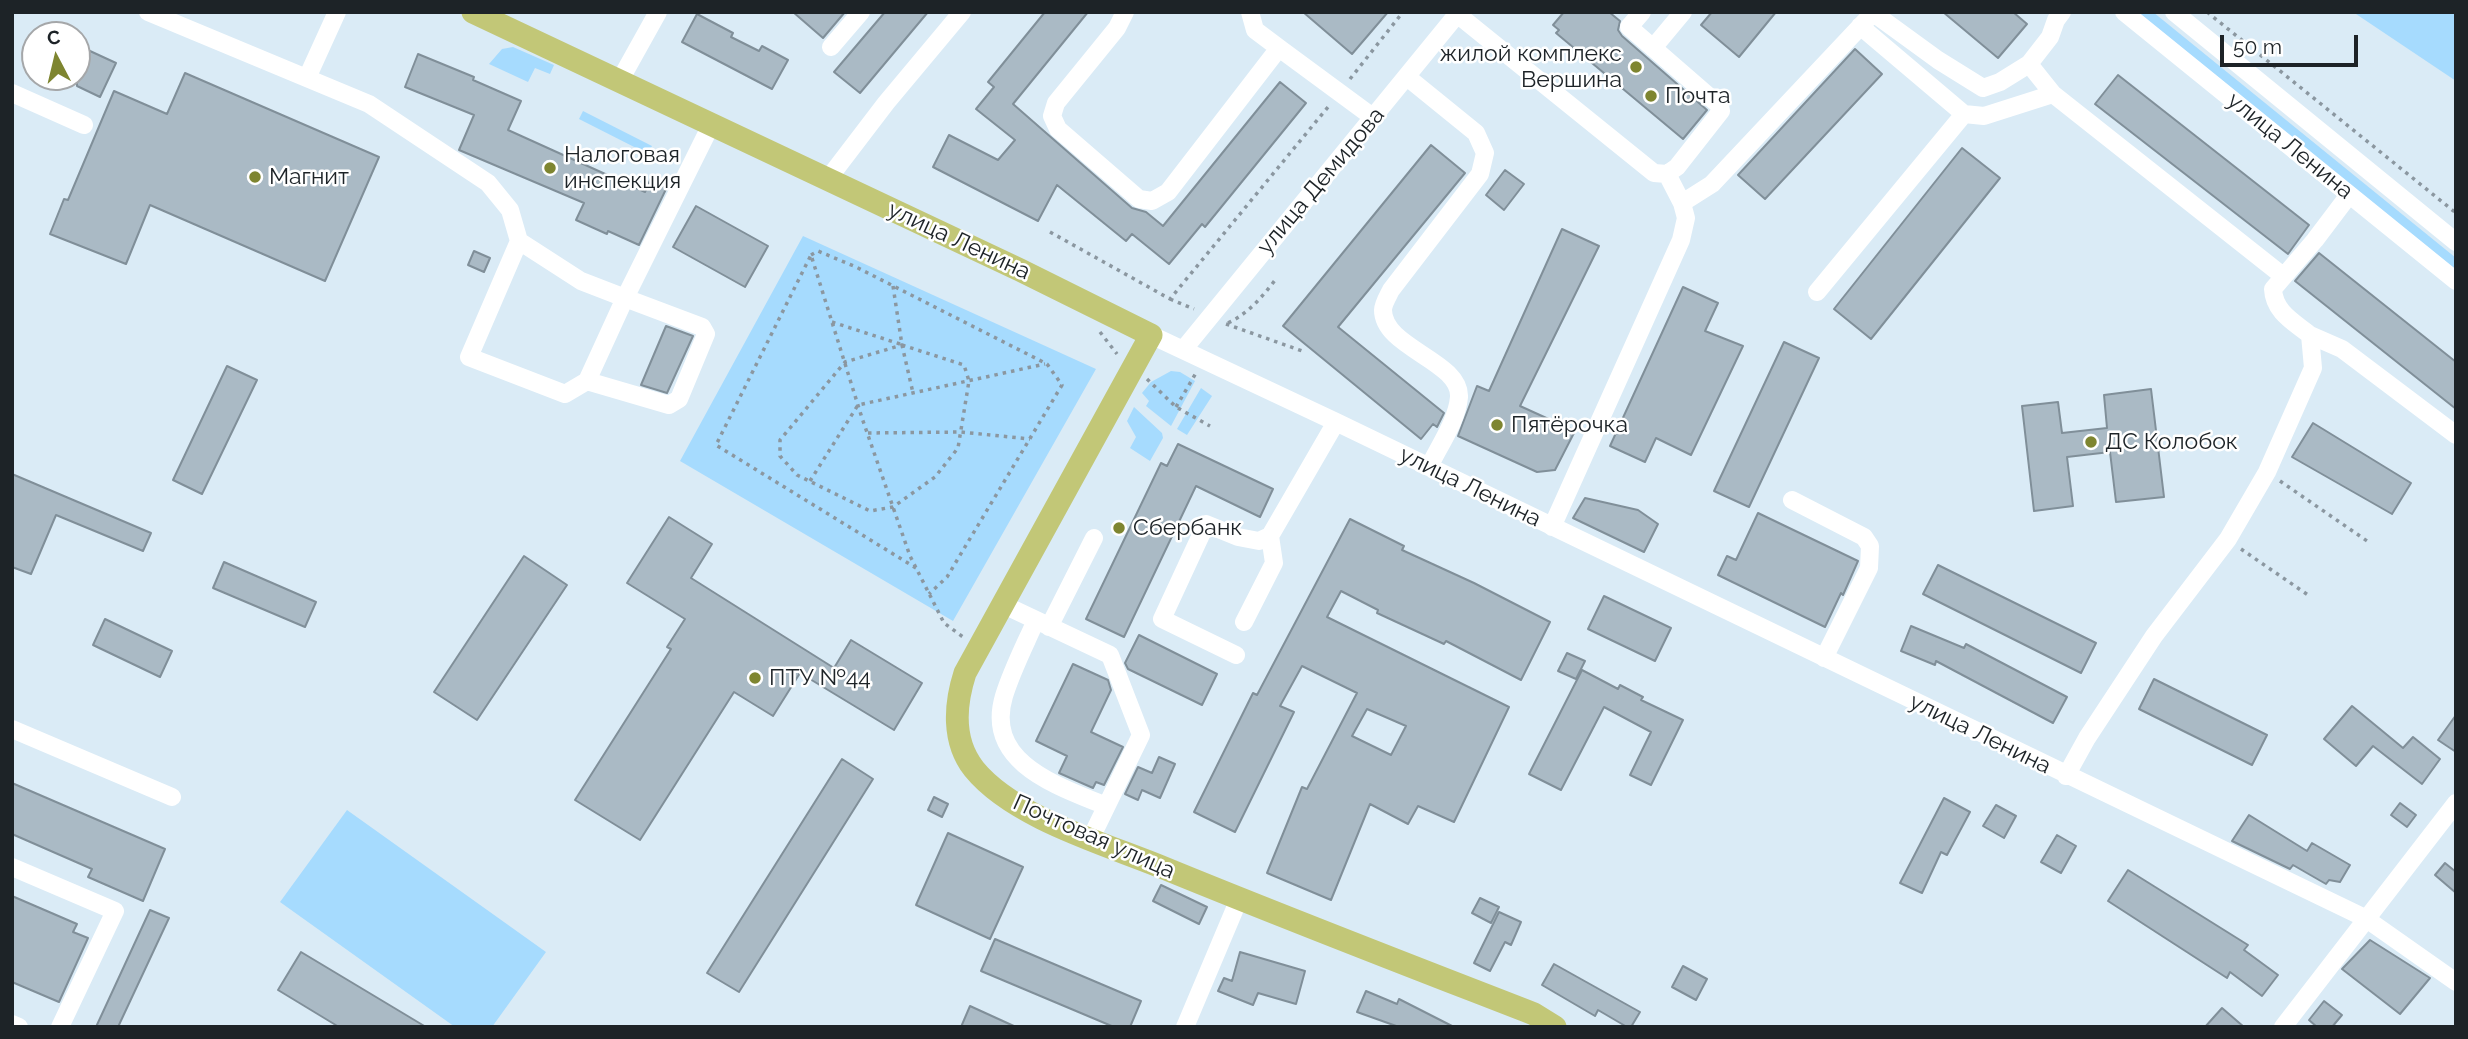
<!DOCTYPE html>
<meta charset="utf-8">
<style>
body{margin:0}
#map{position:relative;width:2468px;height:1039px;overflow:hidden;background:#daebf6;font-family:Raleway,sans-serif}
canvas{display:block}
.frame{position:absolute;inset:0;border:14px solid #1d2327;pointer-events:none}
.north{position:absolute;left:21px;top:21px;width:70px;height:70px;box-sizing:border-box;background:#fff;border:2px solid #a5a7a9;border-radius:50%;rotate:353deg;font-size:19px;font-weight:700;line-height:28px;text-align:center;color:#1d2327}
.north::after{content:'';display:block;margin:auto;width:24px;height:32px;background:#7e8530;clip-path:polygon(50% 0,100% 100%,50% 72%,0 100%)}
.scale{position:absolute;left:2220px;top:35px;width:138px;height:32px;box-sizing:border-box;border:4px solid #1d2327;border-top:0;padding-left:9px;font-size:21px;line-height:24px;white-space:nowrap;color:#1d2327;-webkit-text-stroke:5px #fff;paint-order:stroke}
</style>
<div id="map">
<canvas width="2468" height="1039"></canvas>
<div class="frame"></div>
<div class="north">С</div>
<div class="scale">50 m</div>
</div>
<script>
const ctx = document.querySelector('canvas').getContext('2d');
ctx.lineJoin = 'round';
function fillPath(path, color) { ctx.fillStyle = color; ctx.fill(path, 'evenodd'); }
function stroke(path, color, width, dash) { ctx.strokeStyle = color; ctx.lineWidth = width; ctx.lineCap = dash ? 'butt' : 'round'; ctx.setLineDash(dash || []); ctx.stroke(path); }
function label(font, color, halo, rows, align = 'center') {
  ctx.font = font + ' Raleway,sans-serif'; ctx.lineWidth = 5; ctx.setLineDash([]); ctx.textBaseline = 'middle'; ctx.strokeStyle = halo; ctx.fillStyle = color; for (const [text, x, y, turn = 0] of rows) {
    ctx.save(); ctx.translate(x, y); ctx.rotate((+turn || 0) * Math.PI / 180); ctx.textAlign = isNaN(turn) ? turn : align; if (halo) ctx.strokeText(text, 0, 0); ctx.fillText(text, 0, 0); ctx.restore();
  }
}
fillPath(new Path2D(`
 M2138 12H2153L2456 258V270Z
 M2353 12H2456V81Z
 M513 47 554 65 550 74 535 68 528 82 489 64 502 49Z
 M583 111 652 146 648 154 579 119Z
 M803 236 1096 369 953 621 680 461Z
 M1171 371 1180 372 1195 381 1171 426 1146 406 1149 401 1142 393 1151 382Z
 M1201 388 1212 396 1187 435 1177 429Z
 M1134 407 1162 433 1163 438 1150 461 1130 448 1136 437 1127 421Z
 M347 810 546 952 492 1027H455L280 902Z`), '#a6dbfe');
const building = new Path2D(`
 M793 12H845L823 38Z
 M885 12H928L860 93 834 72Z
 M1045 12H1088L1013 104 1132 208 1146 212 1163 226 1280 82 1306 103 1205 227 1202 224 1169 264 1132 234 1126 241 1057 185 1038 221 933 167 949 135 998 160 1015 140 976 109 994 87 988 82Z
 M1303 12H1388L1352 54Z
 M1564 12H1609L1620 21 1618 30 1622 36 1707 110 1683 139 1556 33 1559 30 1553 25Z
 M1712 12H1776L1739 57 1701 25Z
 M1943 12H2013L2027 24 1998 58Z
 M697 14 733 33 731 37 759 51 762 46 788 60 772 89 682 42Z
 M77 45 116 63 100 97 77 86Z
 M1855 49 1882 74 1765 199 1738 175Z
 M418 54 474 77 473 80 521 101 508 130 645 192 651 178 668 185 639 245 608 231 607 234 576 220 584 203 459 150 474 115 405 87Z
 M185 73 379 157 325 281 150 205 126 264 50 234 64 199 68 200 114 91 167 114Z
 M2118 75 2309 225 2288 254 2095 104Z
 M1431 145 1465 173 1338 327 1444 413 1437 427 1433 424 1421 439 1283 326Z
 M1962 148 2000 178 1871 339 1834 309Z
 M1505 170 1524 184 1504 210 1486 195Z
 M696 206 768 246 745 287 673 247Z
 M1562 229 1599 246 1520 406 1575 431 1555 470 1537 472 1458 436 1477 386 1489 391Z
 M474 251 490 258 484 272 468 265Z
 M2319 253 2456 362V409L2295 281Z
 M1683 287 1718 303 1705 331 1743 346 1691 455 1656 438 1645 462 1610 446Z
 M666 326 693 336 667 393 641 385Z
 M1784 342 1819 358 1749 507 1714 491Z
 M227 366 257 380 202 494 173 480Z
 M2151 389 2164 497 2116 502 2110 452 2067 457 2073 506 2034 511 2022 406 2058 402 2062 433 2107 428 2104 395Z
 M2313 423 2411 483 2392 514 2292 457Z
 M1178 444 1273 489 1260 517 1196 486 1124 637 1086 619 1161 463 1167 466Z
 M12 474 151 533 143 551 56 515 31 574 12 567Z
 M1585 498 1638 510 1658 524 1644 552 1573 518Z
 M1758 513 1858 561 1843 595 1841 593 1825 627 1718 575 1727 556 1736 560Z
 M669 517 712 544 691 578 834 668 851 640 922 683 894 730 800 673 773 716 734 692 640 840 575 800 671 649 667 647 685 619 627 583Z
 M1350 519 1404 546 1402 550 1474 583 1550 622 1521 680 1446 641 1444 644 1377 613 1378 610 1341 591 1327 617 1509 707 1454 822 1418 806 1408 824 1370 804 1331 900 1267 873 1302 787 1307 789 1357 693 1302 666 1280 706 1294 712 1235 832 1194 812 1253 693 1257 695ZM1367 709 1406 726 1391 755 1352 736Z
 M524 556 567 585 477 720 434 692Z
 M224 562 316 602 305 627 213 588Z
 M1938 565 2096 643 2081 673 1923 594Z
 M1604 596 1671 628 1655 661 1588 629Z
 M105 619 172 651 160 677 93 645Z
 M1911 626 1964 648 1966 644 2067 697 2053 723 1936 661 1935 665 1901 651Z
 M1139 635 1217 674 1202 705 1128 669 1125 663Z
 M1567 653 1585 661 1576 679 1558 671Z
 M1073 664 1108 680 1111 690 1091 732 1123 747 1104 785 1096 782 1093 788 1059 773 1067 756 1036 741Z
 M1582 670 1618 689 1620 685 1643 697 1641 700 1683 720 1651 785 1630 775 1651 732 1604 707 1561 790 1529 774Z
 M2154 679 2267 735 2252 765 2139 709Z
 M2352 706 2403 748 2413 737 2440 759 2422 784 2373 746 2356 766 2324 739Z
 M2456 715V752L2438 740Z
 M1159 757 1175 764 1160 798 1142 790 1138 800 1125 794 1138 767 1152 773Z
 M842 759 873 779 739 992 707 973Z
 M12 783 165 849 143 901 88 877 92 869 12 834Z
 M934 797 948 804 942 817 928 810Z
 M1944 798 1970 812 1947 855 1941 852 1922 893 1900 883Z
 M2400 803 2416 815 2407 827 2391 815Z
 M1996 805 2016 816 2004 838 1983 826Z
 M2249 815 2307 851 2312 843 2350 865 2340 882 2329 880 2326 884 2293 865 2290 869 2232 841Z
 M948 833 1023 867 990 939 916 905Z
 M2057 835 2076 846 2061 873 2041 862Z
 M2445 863 2456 872V893L2435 875Z
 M2128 870 2248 945 2244 950 2278 975 2262 996 2230 972 2227 978 2108 901Z
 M1161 885 1207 907 1199 924 1153 901Z
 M12 896 77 924 73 932 88 938 59 1002 12 982Z
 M1480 898 1499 907 1491 923 1472 913Z
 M150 910 169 918 118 1027H96Z
 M1499 912 1521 922 1511 945 1505 942 1490 971 1474 963Z
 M995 939 1141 1001 1130 1027H1114L981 971Z
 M2370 940 2430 978 2400 1014 2342 969Z
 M301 952 426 1027H339L278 990Z
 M1240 952 1305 971 1296 1004 1258 993 1253 1005 1218 991 1224 978 1232 981Z
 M1554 964 1640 1012 1631 1027H1627L1598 1010 1595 1016 1542 985Z
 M1683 966 1707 979 1696 1000 1672 987Z
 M1366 991 1397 1004 1399 999 1454 1027H1399L1357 1012Z
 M2324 1001 2342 1015 2332 1027H2317L2309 1020Z
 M970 1006 1016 1027H961Z
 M2222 1008 2244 1027H2205Z`);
fillPath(building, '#aabac5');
stroke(building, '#808f99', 2);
stroke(new Path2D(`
 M2207 12 2456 213
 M1350 79 1403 12
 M1050 232 1170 299 1328 107
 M811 255 818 251 856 267 1047 364 1062 385 947 577 929 594
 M893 286 902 345 913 393
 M1170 299 1194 309
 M832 322 900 344
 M1228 323C1249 313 1262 297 1276 279
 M1226 324 1305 352
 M1100 332 1117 354
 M902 345 964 365 969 381 958 448 935 477 893 507 870 511 797 475 780 456V440L845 362Z
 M1147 379 1176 407 1210 426
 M1176 407 1196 373
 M868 433 961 432 1030 439
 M810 481 858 405 1045 364
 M2280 481 2370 543
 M2241 549 2308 595
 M916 568 716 445 811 255 862 418 910 556 944 623 963 637`), '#8b97a0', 3.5, [3.5, 5]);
stroke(new Path2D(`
 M148 12 369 104 488 183 510 210 519 241
 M1125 12 1117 28 1056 103 1052 116 1058 129 1139 199 1152 201 1168 192 1279 48 1374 118
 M1250 12 1255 30 1279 48
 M1872 12 1938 60 1983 88 2000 82 2029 64 2053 94 2283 276
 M2124 12 2456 281
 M2174 12 2456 242
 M1457 14 1654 173 1667 174 1677 167 1721 111 1720 106 1629 27 1642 12
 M1860 26 1964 114 1984 116 2053 94
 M831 47 861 12
 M1653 48 1683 12
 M2029 64 2050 37 2056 20 2062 12
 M1407 77 1476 133 1485 153 1480 174 1391 290C1388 296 1383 304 1383 310 1383 348 1461 361 1459 397 1457 421 1439 446 1429 467
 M307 78 337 12
 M619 82 658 12
 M12 93 84 125
 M828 179 886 103 962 12
 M1682 203 1712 184 1873 13
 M1817 292 1964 114
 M1151 335 1336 422 2365 918 2456 982
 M2310 335 2342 349 2456 435
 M1183 350 1459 12
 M587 381 565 394 469 357 519 241 581 281 625 298 587 381 669 405 679 399 706 334 702 327 625 298 711 125
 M1792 500 1864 537 1870 546 1869 568 1824 658
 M1552 527 1681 240 1686 218 1682 203 1667 174
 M1002 604 1110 655 1141 735 1091 838
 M1036 620C1025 645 1012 670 1004 696 984 763 1058 786 1106 806
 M1244 622 1274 563 1270 536
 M1049 627 1094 538
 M1236 655 1162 619 1206 524 1238 537 1259 541 1270 536 1336 422
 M12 729 172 797
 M2066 776 2087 738 2154 636 2228 539 2267 472 2313 368 2310 335C2294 322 2274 312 2273 289L2315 240 2349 195
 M12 867 115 911 60 1027
 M12 1024 19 1027
 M1185 1027 1239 899
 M2283 1027 2456 803`), '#fff', 18);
stroke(new Path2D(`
 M473 12 1020 270 1151 335 965 673C955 704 952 741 974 769 1013 817 1102 843 1159 866 1283 917 1408 965 1534 1014L1555 1027`), '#c2c777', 23);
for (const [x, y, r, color] of [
 [1636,67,7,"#7e8530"],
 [1651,96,7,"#7e8530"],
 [550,168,7,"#7e8530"],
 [255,177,7,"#7e8530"],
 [1497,425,7,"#7e8530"],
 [2091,442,7,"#7e8530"],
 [1119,528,7,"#7e8530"],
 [755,678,7,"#7e8530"]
]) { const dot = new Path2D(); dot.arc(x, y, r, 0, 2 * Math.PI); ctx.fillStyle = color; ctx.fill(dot); stroke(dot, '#fff', 2.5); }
label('23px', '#1d2327', '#fff', [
 ["жилой комплекс",1622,54,"right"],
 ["Вершина",1622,80,"right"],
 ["Почта",1665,96],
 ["Налоговая",564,155],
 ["инспекция",564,181],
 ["Магнит",269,177],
 ["Пятёрочка",1511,425],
 ["ДС Колобок",2105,442],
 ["Сбербанк",1133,528],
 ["ПТУ №44",769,678]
], 'left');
label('23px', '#1d2327', '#fff', [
 ["улица Ленина",2290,146,39],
 ["улица Демидова",1321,181,-50],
 ["улица Ленина",959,241,25],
 ["улица Ленина",1470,487,26],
 ["улица Ленина",1980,734,26],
 ["Почтовая улица",1094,837,24]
]);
</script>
